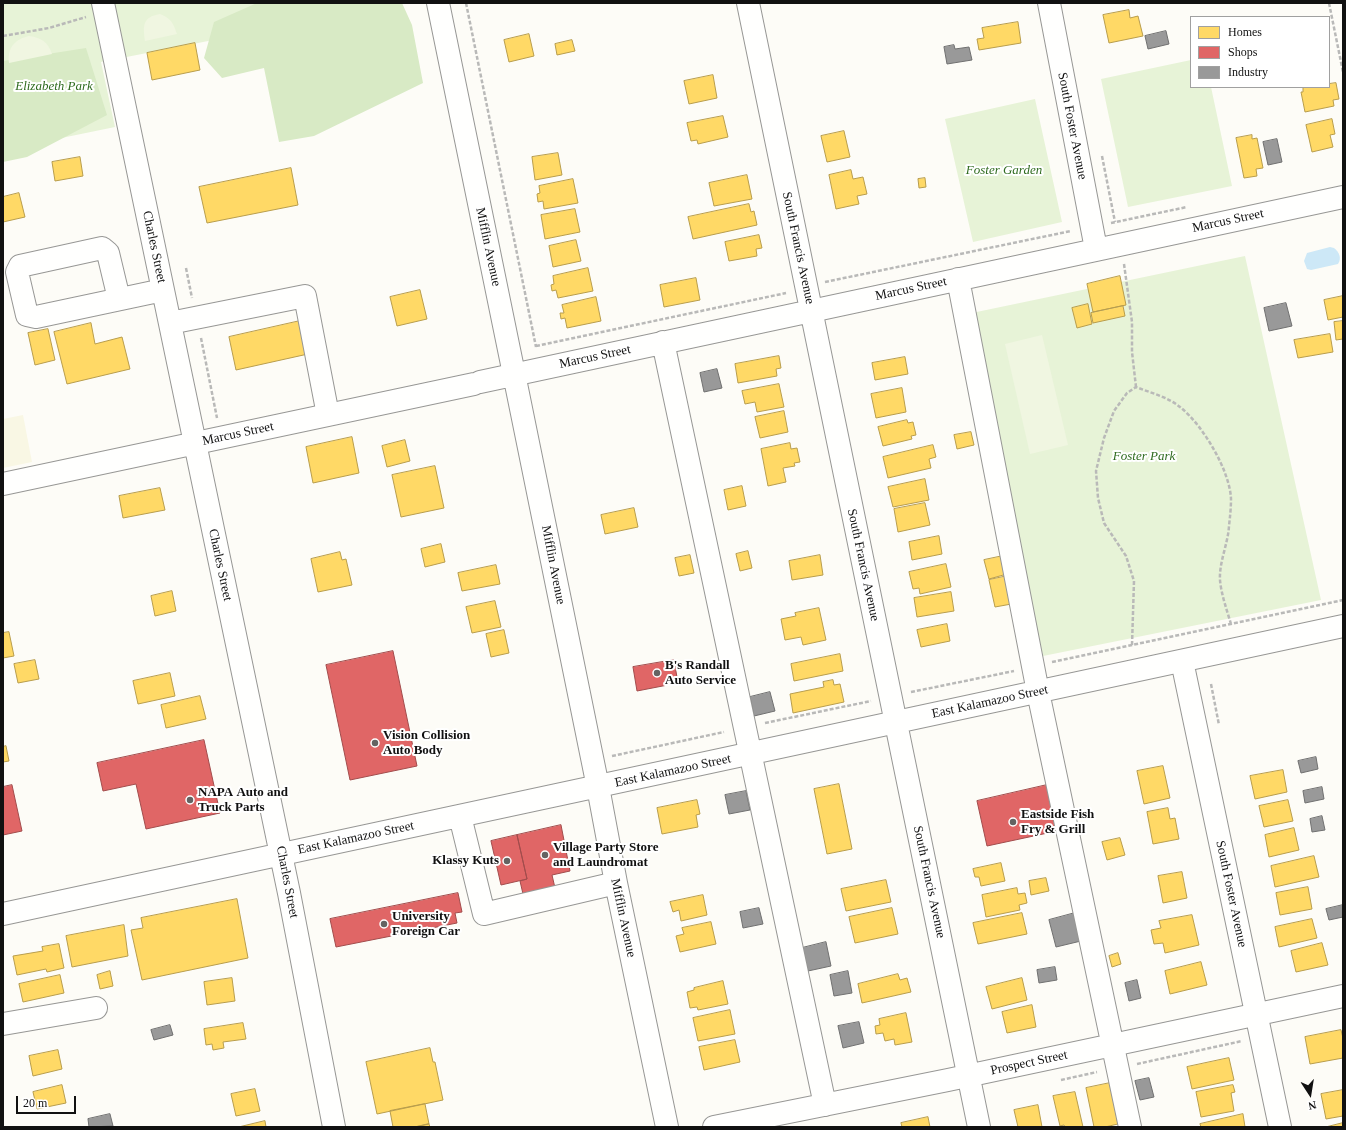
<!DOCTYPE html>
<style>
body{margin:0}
#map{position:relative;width:1346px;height:1130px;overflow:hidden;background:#fdfcf7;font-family:"Times New Roman",serif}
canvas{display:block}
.frame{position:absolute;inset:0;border:4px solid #111;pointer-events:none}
.legend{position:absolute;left:1190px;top:16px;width:140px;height:72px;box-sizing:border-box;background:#fff;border:1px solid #a0a0a0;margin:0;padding:5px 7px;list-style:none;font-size:12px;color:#111}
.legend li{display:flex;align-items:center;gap:8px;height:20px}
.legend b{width:20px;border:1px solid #a0a0a0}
.north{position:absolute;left:1290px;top:1074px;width:40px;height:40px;-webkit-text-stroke:3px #fff;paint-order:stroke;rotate:168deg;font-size:11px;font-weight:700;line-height:16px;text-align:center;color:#111}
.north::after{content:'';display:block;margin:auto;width:14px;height:18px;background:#111;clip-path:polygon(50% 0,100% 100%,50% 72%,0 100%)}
.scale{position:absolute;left:16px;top:1096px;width:60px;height:18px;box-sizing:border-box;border:2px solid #111;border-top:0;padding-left:5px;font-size:12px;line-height:14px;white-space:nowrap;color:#111;-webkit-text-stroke:3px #fff;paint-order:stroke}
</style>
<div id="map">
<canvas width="1346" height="1130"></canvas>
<div class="frame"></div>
<ul class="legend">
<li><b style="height:11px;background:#ffd966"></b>Homes</li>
<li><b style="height:11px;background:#e06666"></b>Shops</li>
<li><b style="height:11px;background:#999"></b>Industry</li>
</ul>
<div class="north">N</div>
<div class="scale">20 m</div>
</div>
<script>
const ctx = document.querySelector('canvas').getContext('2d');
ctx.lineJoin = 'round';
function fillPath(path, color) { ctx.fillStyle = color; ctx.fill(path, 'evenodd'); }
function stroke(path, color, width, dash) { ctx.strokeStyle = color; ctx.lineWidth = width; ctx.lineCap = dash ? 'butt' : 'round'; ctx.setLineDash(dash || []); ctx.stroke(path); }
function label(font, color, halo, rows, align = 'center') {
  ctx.font = font + ' "Times New Roman",serif'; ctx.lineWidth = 4; ctx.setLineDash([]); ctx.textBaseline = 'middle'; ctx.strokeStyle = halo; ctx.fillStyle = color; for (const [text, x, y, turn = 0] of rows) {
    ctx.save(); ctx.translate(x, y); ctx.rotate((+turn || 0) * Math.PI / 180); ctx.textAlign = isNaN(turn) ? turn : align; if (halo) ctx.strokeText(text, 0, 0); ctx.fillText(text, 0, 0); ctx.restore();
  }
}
fillPath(new Path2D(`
 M23 415 32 462 3 468V419Z`), '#f9f7e4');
fillPath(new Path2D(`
 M3 3H402L101 62 115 127 3 150Z
 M1191 60V87H1211L1232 186 1128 207 1101 79Z
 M1035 99 1062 222 973 242 945 119Z
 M1245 256 1321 600 1043 656 967 314Z`), '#e7f3d7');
fillPath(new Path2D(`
 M257 3H402L412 25 423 83 314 136 279 142 264 68 222 78 204 58 214 22Z
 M86 48 107 115 27 157 3 162V61Z`), '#d8eac5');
fillPath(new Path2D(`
 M160 14C172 19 173 23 177 34L145 41C143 26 142 17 160 14Z
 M29 36C42 38 48 42 52 54L9 63C7 48 15 39 29 36Z
 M1042 335 1068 445 1030 454 1005 344Z`), '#f0f6e1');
fillPath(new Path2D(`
 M1330 247 1334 248C1339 252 1342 258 1338 264L1311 270 1307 269 1304 261 1307 253Z`), '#cde8f7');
const homes = new Path2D(`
 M1129 10 1130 18 1138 16 1143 36 1109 43 1103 15Z
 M1018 22 1021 43 979 50 977 39 984 38 982 28Z
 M529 34 534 56 509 62 504 40Z
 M572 40 575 51 557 55 555 44Z
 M195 43 200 70 152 80 147 53Z
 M713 75 717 98 689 104 684 81Z
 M1336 83 1339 99 1333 100 1334 106 1305 112 1301 92H1303V87H1329V84Z
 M723 116 728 137 698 144 697 140 691 141 687 123Z
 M1332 119 1335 134 1330 135 1333 147 1312 152 1306 125Z
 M844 131 850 157 827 162 821 136Z
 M1252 135V139L1257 138 1263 168 1256 169 1257 176 1244 178 1236 138Z
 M558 153 562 175 535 180 532 157Z
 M80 157 83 176 55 181 52 162Z
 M291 168 298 205 207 223 199 187Z
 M851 170 853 179 863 177 867 194 857 196 859 204 836 209 829 175Z
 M747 175 752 199 714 206 709 183Z
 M925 178 926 187 919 188 918 179Z
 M573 179 578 203 544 209 543 201 538 202 537 194 540 193 539 186Z
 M19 193 25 217 3 222V197Z
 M749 204 751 212 754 211 757 225 693 239 688 217Z
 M575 209 580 232 545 239 541 215Z
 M759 235 762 248 756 249 757 256 729 261 725 242Z
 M576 240 581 261 553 267 549 246Z
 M588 268 593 291 558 298 556 290 552 291 551 285 554 284 553 276Z
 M1120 276 1126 305 1093 312 1087 284Z
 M696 278 700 300 664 307 660 285Z
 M420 290 427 319 397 326 390 297Z
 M1343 296V317L1328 320 1324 300Z
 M596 297 601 321 567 328 565 318 561 319 560 313H564L562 305Z
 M1088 304 1092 324 1077 328 1072 308Z
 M1123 306 1125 316 1093 323 1091 313Z
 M300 321 308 354 236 370 229 337Z
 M1343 321V339L1336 340 1334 322Z
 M91 323 95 344 122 337 130 369 67 384 54 332Z
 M48 329 55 360 35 365 28 333Z
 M1330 334 1333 352 1298 358 1294 340Z
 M779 356 781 368 776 369 777 376 738 383 735 364Z
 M905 357 908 374 875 380 872 363Z
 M779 384 784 407 757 412 755 402 745 404 742 391Z
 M902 388 906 412 876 418 871 394Z
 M784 411 788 432 760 438 755 417Z
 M907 420 908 423 913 422 916 435 911 436 912 439 883 446 878 427Z
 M971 432 974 445 957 449 954 435Z
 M352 437 359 473 313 483 306 447Z
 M405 440 410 461 387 467 382 446Z
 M790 443 791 449 797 448 800 462 794 463 795 466 783 468 786 482 768 486 761 449Z
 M933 445 936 457 929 459 931 468 888 478 883 457Z
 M435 466 444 508 401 517 392 475Z
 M925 479 929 500 893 507 888 487Z
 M742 486 746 506 728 510 724 490Z
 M160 488 165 510 123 518 119 496Z
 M925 503 930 525 898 532 894 509Z
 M634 508 638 527 605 534 601 515Z
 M939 536 942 554 912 560 909 542Z
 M441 544 445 562 425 567 421 549Z
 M748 551 752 568 740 571 736 554Z
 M340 552 342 560 346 559 352 585 318 592 311 559Z
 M690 555 694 573 679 576 675 558Z
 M820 555 823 575 792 580 789 561Z
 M1003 556 1007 574 989 579 984 560Z
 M946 564 951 587 920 594 919 588 913 589 909 572Z
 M496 565 500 584 462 591 458 573Z
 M1012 575 1017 603 995 607 989 580Z
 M172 591 176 611 155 616 151 596Z
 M951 592 954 611 917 617 914 598Z
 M495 601 501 627 472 633 466 607Z
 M819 608 826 640 803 645 801 637 785 640 781 619 796 616 795 613Z
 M947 624 950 641 921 647 917 630Z
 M504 630 509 653 491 657 486 634Z
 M9 632 14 656 3 658V633Z
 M840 654 843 671 794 681 791 664Z
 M35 660 39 679 18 683 14 664Z
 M170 673 175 696 138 704 133 681Z
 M833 680 834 685 840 684 844 702 793 713 790 694 824 687 823 682Z
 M200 696 206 719 166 728 161 705Z
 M6 746 9 761 3 762V747Z
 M1163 766 1170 798 1144 804 1137 771Z
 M1283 770 1287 792 1255 799 1250 776Z
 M839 784 852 849 827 854 814 789Z
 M697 800 700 814 696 815 698 827 662 834 657 808Z
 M1288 800 1293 821 1264 827 1259 806Z
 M1168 808 1170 819 1175 818 1179 839 1153 844 1147 812Z
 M1294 828 1299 850 1269 857 1265 835Z
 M1120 838 1125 855 1107 860 1102 842Z
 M1314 856 1319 877 1275 887 1271 866Z
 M1001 863 1005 881 981 886 979 877H975L973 869Z
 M1182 872 1187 898 1163 903 1158 876Z
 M1046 878 1049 891 1031 895 1029 881Z
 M886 880 891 902 846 911 841 889Z
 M1308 887 1312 909 1280 915 1276 893Z
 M1017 888 1018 894 1025 893 1027 903 1019 905 1020 910 986 917 982 895Z
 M703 895 707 915 681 921 679 910 673 912 670 902Z
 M237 899 248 958 142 980 131 930 143 928 141 918Z
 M892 908 898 934 855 943 849 917Z
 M1022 913 1027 934 978 944 973 923Z
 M1192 915 1199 945 1165 953 1163 943 1154 944 1151 930 1161 928 1159 921Z
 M1312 919 1317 938 1279 947 1275 927Z
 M711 922 716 944 680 952 676 936 684 934 682 928Z
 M124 925 128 956 72 967 66 936Z
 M1322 943 1328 965 1296 972 1291 951Z
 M59 944 64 968 47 972 46 969 17 975 13 956 43 951 42 947Z
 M1118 953 1121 964 1112 967 1109 956Z
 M1201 962 1207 985 1170 994 1165 971Z
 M110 971 113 986 100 989 97 975Z
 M898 974 900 980 907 978 911 992 862 1003 858 984Z
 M60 975 64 993 23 1002 19 984Z
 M232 978 235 1001 207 1005 204 982Z
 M1022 978 1027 1000 992 1009 986 987Z
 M723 981 728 1004 698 1010 697 1007 690 1008 687 992 694 990V988Z
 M1032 1005 1036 1027 1007 1033 1002 1012Z
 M730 1010 735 1034 698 1041 693 1018Z
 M906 1013 912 1042 895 1045 894 1039 885 1041 883 1033 876 1034 875 1026 880 1025 879 1019Z
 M243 1023 246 1039 223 1042 224 1048 213 1050 212 1044 206 1045 204 1029Z
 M1341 1030 1343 1038V1058L1310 1064 1305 1037Z
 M735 1040 740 1062 704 1070 699 1047Z
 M430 1048 433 1062H435L443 1100 377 1114 366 1062Z
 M58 1050 62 1069 33 1076 29 1056Z
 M1229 1058 1234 1080 1192 1089 1187 1067Z
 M1110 1083 1118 1124 1105 1127H1094L1086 1088Z
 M62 1085 66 1103 37 1109 33 1092Z
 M1233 1085 1235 1092 1231 1093 1234 1111 1201 1117 1196 1092Z
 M255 1089 260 1111 236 1116 231 1094Z
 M1343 1090V1116L1326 1119 1321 1094Z
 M1075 1092 1083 1127H1065L1064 1125 1060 1126 1053 1096Z
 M425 1104 429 1124 415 1127H393L390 1111Z
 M1038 1105 1042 1127H1018L1014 1110Z
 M1243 1114 1245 1127H1201L1200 1124Z
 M928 1117 930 1127H902L901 1123Z
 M265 1121 266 1127H239Z
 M1343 1123V1127H1326Z
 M429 1124 430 1127H415Z`);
fillPath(homes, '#ffd966');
stroke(homes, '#b89d4c', 1);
const shops = new Path2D(`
 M393 651 417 766 350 780 326 665Z
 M674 660 678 683 637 691 633 667Z
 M204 740 220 813 146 829 136 784 103 791 97 763Z
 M12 785 22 831 3 835V787Z
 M1047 785 1057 831 987 846 977 801Z
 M561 825 570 871 552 875 555 888 523 894 520 881 527 879 517 835Z
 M517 835 527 879 501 885 491 841Z
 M458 893 462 912 455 913 457 923 336 947 330 919Z`);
fillPath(shops, '#e06666');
stroke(shops, '#a24c4c', 1);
const industry = new Path2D(`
 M1166 31 1169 44 1148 49 1145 36Z
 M954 45 955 49 969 47 972 60 947 64 944 47Z
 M1277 139 1282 162 1268 165 1263 142Z
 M1286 303 1292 326 1269 331 1264 308Z
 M717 369 722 388 704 392 700 373Z
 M770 692 775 711 754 716 750 697Z
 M1316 757 1318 769 1301 773 1298 761Z
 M1322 787 1324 799 1305 803 1303 791Z
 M746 791 750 810 729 814 725 795Z
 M1322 816 1325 830 1312 832 1310 819Z
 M1343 905V917L1329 920 1326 909Z
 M759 908 763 924 743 928 740 912Z
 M1075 913 1081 941 1056 947 1049 920Z
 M826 942 831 966 808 971 802 948Z
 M1055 967 1057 980 1039 983 1037 970Z
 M848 971 852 993 834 996 830 975Z
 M1137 980 1141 998 1129 1001 1125 983Z
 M859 1022 864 1043 843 1048 838 1026Z
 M170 1025 173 1035 154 1040 151 1030Z
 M1149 1078 1154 1097 1140 1100 1135 1081Z
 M110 1114 113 1126 89 1127 88 1119Z`);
fillPath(industry, '#999');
stroke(industry, '#707070', 1);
const minor = new Path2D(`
 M103 3 289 893 334 1127
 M438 3 514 374 598 787 616 883 667 1127
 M748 3 979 1127
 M1049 3 1096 249
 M958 279 1038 692 1130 1127
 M119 299 108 253 102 248 20 266 17 272 27 315 36 317 163 290
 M170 323 305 296 328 415
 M663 342 825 1105
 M480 382 1343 197
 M3 484 474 384
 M1182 661 1280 1127
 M460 816 484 914 616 883
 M3 914 1343 626
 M3 1024 96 1008
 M714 1127 948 1080 1343 996`);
stroke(minor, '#979795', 24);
stroke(new Path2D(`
 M466 3 536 347
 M1329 3 1343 72
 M3 36 49 28 86 17
 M1102 156 1115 222
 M1111 223 1187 207
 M1124 264 1132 322V352L1136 387
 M186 268 192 298
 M825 282 1071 231
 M201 338 217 418
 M536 346 786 293
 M1132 645 1134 581 1126 556 1104 523 1098 498 1096 471 1104 438 1114 411 1127 393 1136 387C1151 393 1168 397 1180 407 1203 425 1230 471 1231 499 1231 508 1230 517 1229 526 1228 544 1219 562 1220 580 1221 593 1227 611 1231 624
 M1052 662 1343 600
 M1211 684 1219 725
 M911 692 1014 671
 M765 723 871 701
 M612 756 724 732
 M1137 1064 1242 1041
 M1061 1080 1097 1072`), '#b9b9b8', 2.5, [4, 2]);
stroke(minor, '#fffffe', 22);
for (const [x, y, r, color] of [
 [657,673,4,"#646362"],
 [375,743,4,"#646362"],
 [190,800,4,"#646362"],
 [1013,822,4,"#646362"],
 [545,855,4,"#646362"],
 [507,861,4,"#646362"],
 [384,924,4,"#646362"]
]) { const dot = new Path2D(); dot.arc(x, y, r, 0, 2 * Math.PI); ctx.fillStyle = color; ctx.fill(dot); stroke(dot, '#fff', 1.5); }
label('italic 13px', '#2f6b1f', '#fff', [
 ["Elizabeth Park",54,87],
 ["Foster Garden",1004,171],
 ["Foster Park",1144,457]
]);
label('13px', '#111', '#fff', [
 ["South Foster Avenue",1072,126,79],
 ["Marcus Street",1228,221,-12],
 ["Charles Street",154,247,78],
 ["Mifflin Avenue",488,247,78],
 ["South Francis Avenue",798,248,78],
 ["Marcus Street",911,289,-12],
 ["Marcus Street",595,357,-12],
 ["Marcus Street",238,434,-12],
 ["Charles Street",220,565,78],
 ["Mifflin Avenue",553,565,79],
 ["South Francis Avenue",863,565,78],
 ["East Kalamazoo Street",990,702,-12],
 ["East Kalamazoo Street",673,771,-12],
 ["East Kalamazoo Street",356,838,-12],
 ["Charles Street",287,882,79],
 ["South Francis Avenue",929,882,78],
 ["South Foster Avenue",1231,894,78],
 ["Mifflin Avenue",623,918,78],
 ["Prospect Street",1029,1063,-12]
]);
label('bold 13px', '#111', '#fff', [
 ["B's Randall",665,666],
 ["Auto Service",665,681],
 ["Vision Collision",383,736],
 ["Auto Body",383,751],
 ["NAPA Auto and",198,793],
 ["Truck Parts",198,808],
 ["Eastside Fish",1021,815],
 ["Fry & Grill",1021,830],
 ["Village Party Store",553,848],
 ["and Laundromat",553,863],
 ["Klassy Kuts",499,861,"right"],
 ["University",392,917],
 ["Foreign Car",392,932]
], 'left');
</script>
